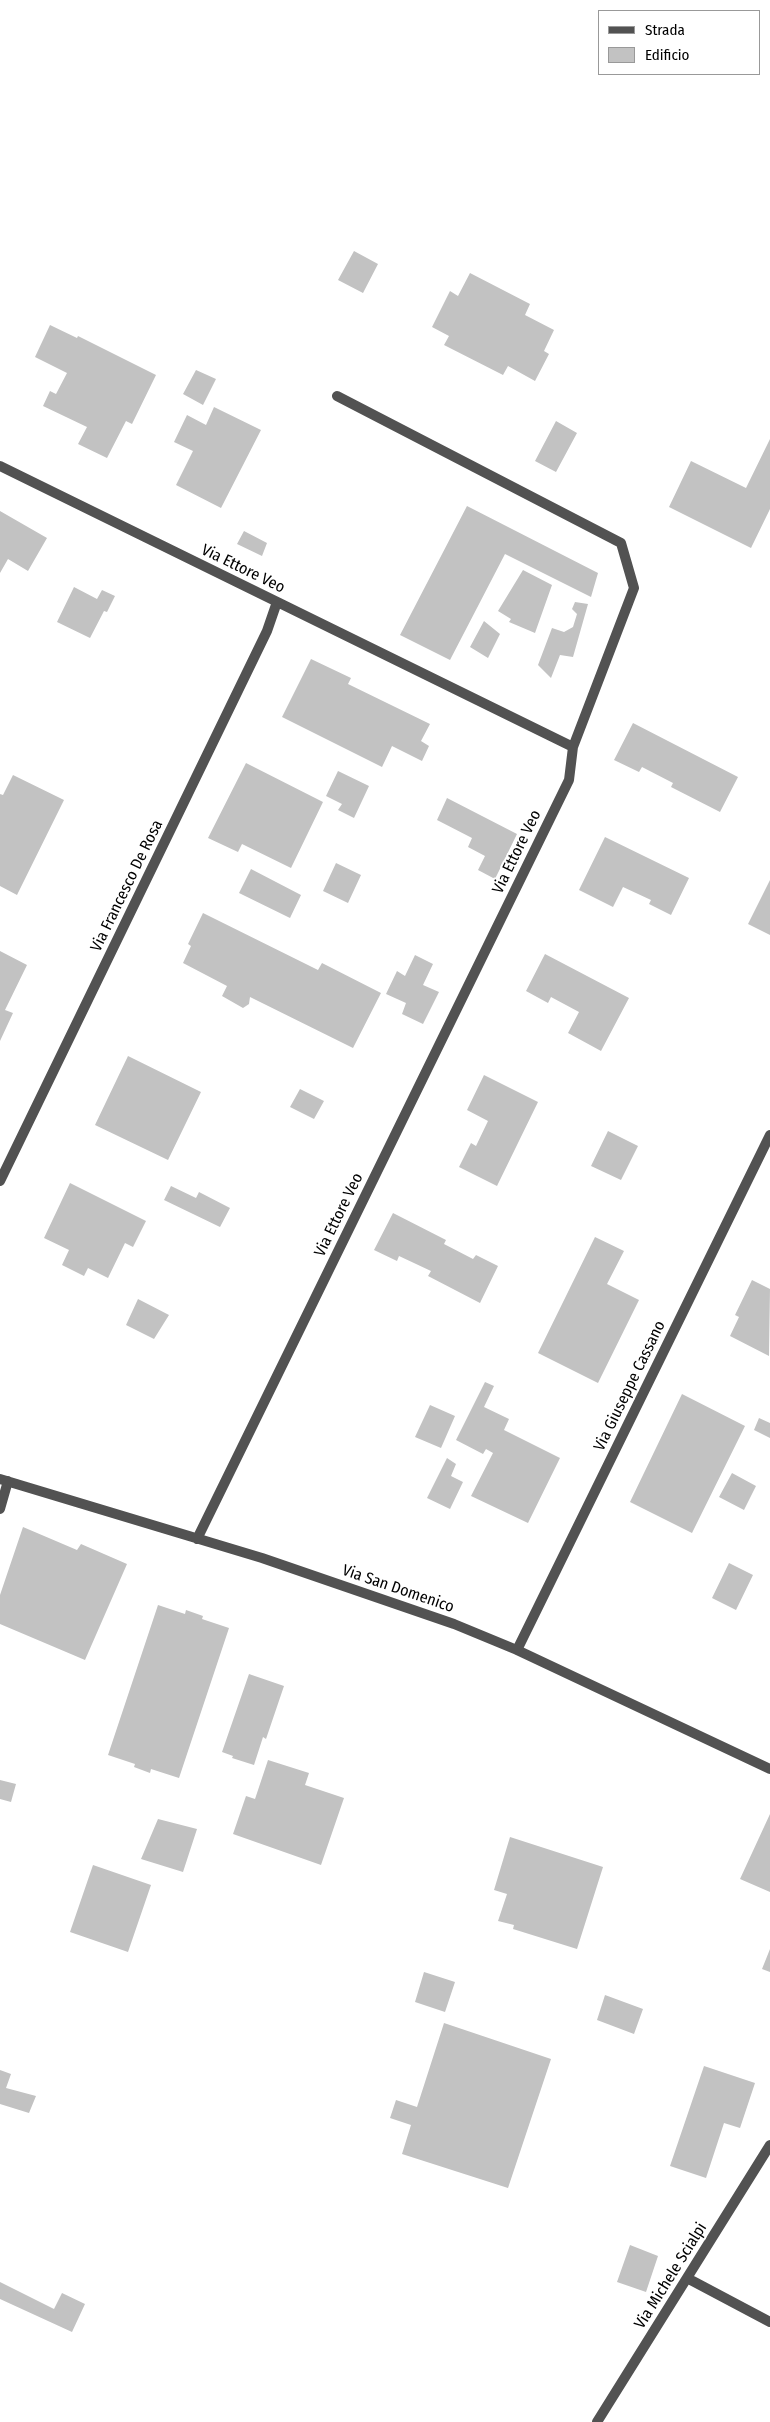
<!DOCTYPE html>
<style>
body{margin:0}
#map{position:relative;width:770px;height:2422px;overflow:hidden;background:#fff;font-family:"Fira Sans Condensed",sans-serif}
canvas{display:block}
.legend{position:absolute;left:598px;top:10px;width:162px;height:65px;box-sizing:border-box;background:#fff;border:1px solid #999;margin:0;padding:6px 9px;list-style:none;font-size:15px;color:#000}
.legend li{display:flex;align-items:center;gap:10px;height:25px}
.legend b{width:25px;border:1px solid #999}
</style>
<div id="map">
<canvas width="770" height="2422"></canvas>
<ul class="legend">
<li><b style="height:6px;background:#525252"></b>Strada</li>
<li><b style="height:14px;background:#c2c2c2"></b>Edificio</li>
</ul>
</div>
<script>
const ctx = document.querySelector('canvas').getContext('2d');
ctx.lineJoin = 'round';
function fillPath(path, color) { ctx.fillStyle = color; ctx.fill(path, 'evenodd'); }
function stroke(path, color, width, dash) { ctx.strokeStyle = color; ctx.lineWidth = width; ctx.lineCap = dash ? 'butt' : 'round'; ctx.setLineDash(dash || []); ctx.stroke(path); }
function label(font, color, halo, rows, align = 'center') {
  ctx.font = font + ' "Fira Sans Condensed",sans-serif'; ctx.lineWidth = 4; ctx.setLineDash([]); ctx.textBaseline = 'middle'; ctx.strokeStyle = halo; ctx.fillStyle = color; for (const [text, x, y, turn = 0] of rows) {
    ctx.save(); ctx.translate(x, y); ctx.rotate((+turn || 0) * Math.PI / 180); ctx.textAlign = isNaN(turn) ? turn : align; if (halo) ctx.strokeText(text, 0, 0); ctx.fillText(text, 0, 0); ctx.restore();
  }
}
fillPath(new Path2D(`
 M354 251 378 264 363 293 338 280Z
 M470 273 530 304 525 315 554 330 544 351 549 354 535 381 508 366 503 375 444 345 449 336 432 327 450 291 458 296Z
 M50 325 77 338 78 336 156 375 132 424 126 421 107 458 78 444 87 427 43 406 50 391 56 394 67 373 35 357Z
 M196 370 216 379 203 405 183 394Z
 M214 407 261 430 221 508 176 485 193 451 174 442 187 415 206 425Z
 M556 421 577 433 556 472 535 461Z
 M770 439V509L751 548 669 507 691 461 746 488Z
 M467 506 598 573 591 597 505 554 450 660 400 635Z
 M0 511 47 538 28 571 8 559 0 573Z
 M244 531 267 543 262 556 237 544Z
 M523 570 552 585 535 633 509 622 511 619 498 611Z
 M74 587 97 599 102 590 115 596 107 612 104 611 90 638 57 622Z
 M575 602 588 604 573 657 560 655 551 678 538 665 552 628 564 632 573 627 577 614 572 609Z
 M484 621 500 634 488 658 470 647Z
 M311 659 351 678 348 684 430 724 421 741 429 746 422 761 392 746 382 767 282 717Z
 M633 723 738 777 720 812 671 787 673 783 642 767 639 772 614 760Z
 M246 763 323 802 291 868 242 844 238 852 208 838Z
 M338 771 369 786 354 818 338 810 342 804 326 796Z
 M13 775 64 800 17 895 0 886V794L3 795Z
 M447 798 517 834 495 879 478 870 485 856 468 847 472 838 437 820Z
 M605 837 689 878 671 915 649 904 651 900 623 887 613 907 579 890Z
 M336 863 361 875 348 903 323 891Z
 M251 869 301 895 290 918 239 893Z
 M770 880V935L748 924Z
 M203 913 318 970 322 963 381 993 353 1048 250 997 249 1004 243 1008 222 996 227 986 183 963 191 946 188 944Z
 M0 951 27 965 5 1010 13 1013 0 1041Z
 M545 954 629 998 601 1051 568 1033 579 1012 551 997 548 1003 526 991Z
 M415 955 433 964 423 985 439 992 423 1024 402 1014 406 1003 386 994 397 971 405 976Z
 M128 1056 201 1092 168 1160 95 1125Z
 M484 1075 538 1102 497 1186 459 1167 471 1143 476 1146 488 1121 467 1110Z
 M300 1089 324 1101 314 1119 290 1107Z
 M608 1131 638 1146 621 1180 591 1166Z
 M70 1183 146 1221 133 1247 125 1243 108 1278 88 1268 84 1276 62 1265 69 1250 44 1238Z
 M171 1186 196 1198 199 1192 230 1208 220 1227 164 1200Z
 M393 1213 446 1240 444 1244 473 1259 476 1255 498 1266 480 1303 428 1276 431 1271 399 1256 397 1261 374 1250Z
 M595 1237 624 1251 607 1284 639 1300 598 1383 538 1353Z
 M752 1280 770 1289 769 1356 730 1336 739 1317 735 1315Z
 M138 1299 169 1315 154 1339 126 1325Z
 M485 1382 494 1386 484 1407 509 1419 504 1430 560 1458 528 1523 471 1496 493 1453 486 1449 483 1454 456 1440Z
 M682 1394 745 1426 692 1533 630 1502Z
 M430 1405 455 1416 441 1448 415 1437Z
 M759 1418 770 1423V1438L754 1430Z
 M447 1458 456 1464 451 1476 463 1482 450 1509 427 1498Z
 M732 1473 756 1486 744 1510 719 1497Z
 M23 1527 77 1550 81 1544 127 1564 85 1660 0 1624V1595Z
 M729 1563 753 1575 736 1610 712 1598Z
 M158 1605 185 1614 186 1610 203 1616 202 1619 229 1628 179 1778 151 1769 150 1773 134 1767 135 1764 108 1755Z
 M249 1674 284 1686 266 1739 263 1737 254 1765 232 1758 233 1756 222 1752Z
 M268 1760 309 1773 305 1785 344 1798 321 1865 233 1834 246 1796 255 1799Z
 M0 1780 16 1784 11 1802 0 1799Z
 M770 1814V1892L740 1879Z
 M158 1819 197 1829 183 1872 141 1859Z
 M510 1837 603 1867 577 1949 513 1929 514 1925 498 1921 507 1894 494 1890Z
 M93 1865 151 1885 128 1952 70 1932Z
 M770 1949V1972L762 1969Z
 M424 1972 455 1982 445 2012 415 2002Z
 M605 1995 643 2009 634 2034 597 2020Z
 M444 2023 551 2059 508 2188 402 2154 411 2125 390 2118 396 2100 417 2107Z
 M704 2066 755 2083 740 2128 724 2123 706 2178 670 2166Z
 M0 2070 11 2074 6 2088 36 2096 29 2113 0 2104Z
 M630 2245 658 2256 646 2292 617 2282Z
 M0 2282 54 2309 62 2293 85 2304 72 2332 0 2299Z`), '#c2c2c2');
stroke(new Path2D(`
 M337 396 621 543 634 588 573 747
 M0 466 573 747 569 780 197 1539
 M0 1181 267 631 277 602
 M0 1479 262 1558 454 1624 517 1650 770 1769
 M0 1509 8 1481
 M517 1650 770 1135
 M687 2278 770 2322
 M597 2422 770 2145`), '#525252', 10);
label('16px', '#000', '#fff', [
 ["Via Ettore Veo",243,569,26],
 ["Via Ettore Veo",517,852,-64],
 ["Via Francesco De Rosa",127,886,-64],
 ["Via Ettore Veo",339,1215,-64],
 ["Via Giuseppe Cassano",630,1386,-64],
 ["Via San Domenico",398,1589,19],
 ["Via Michele Scialpi",671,2276,-58]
]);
</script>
